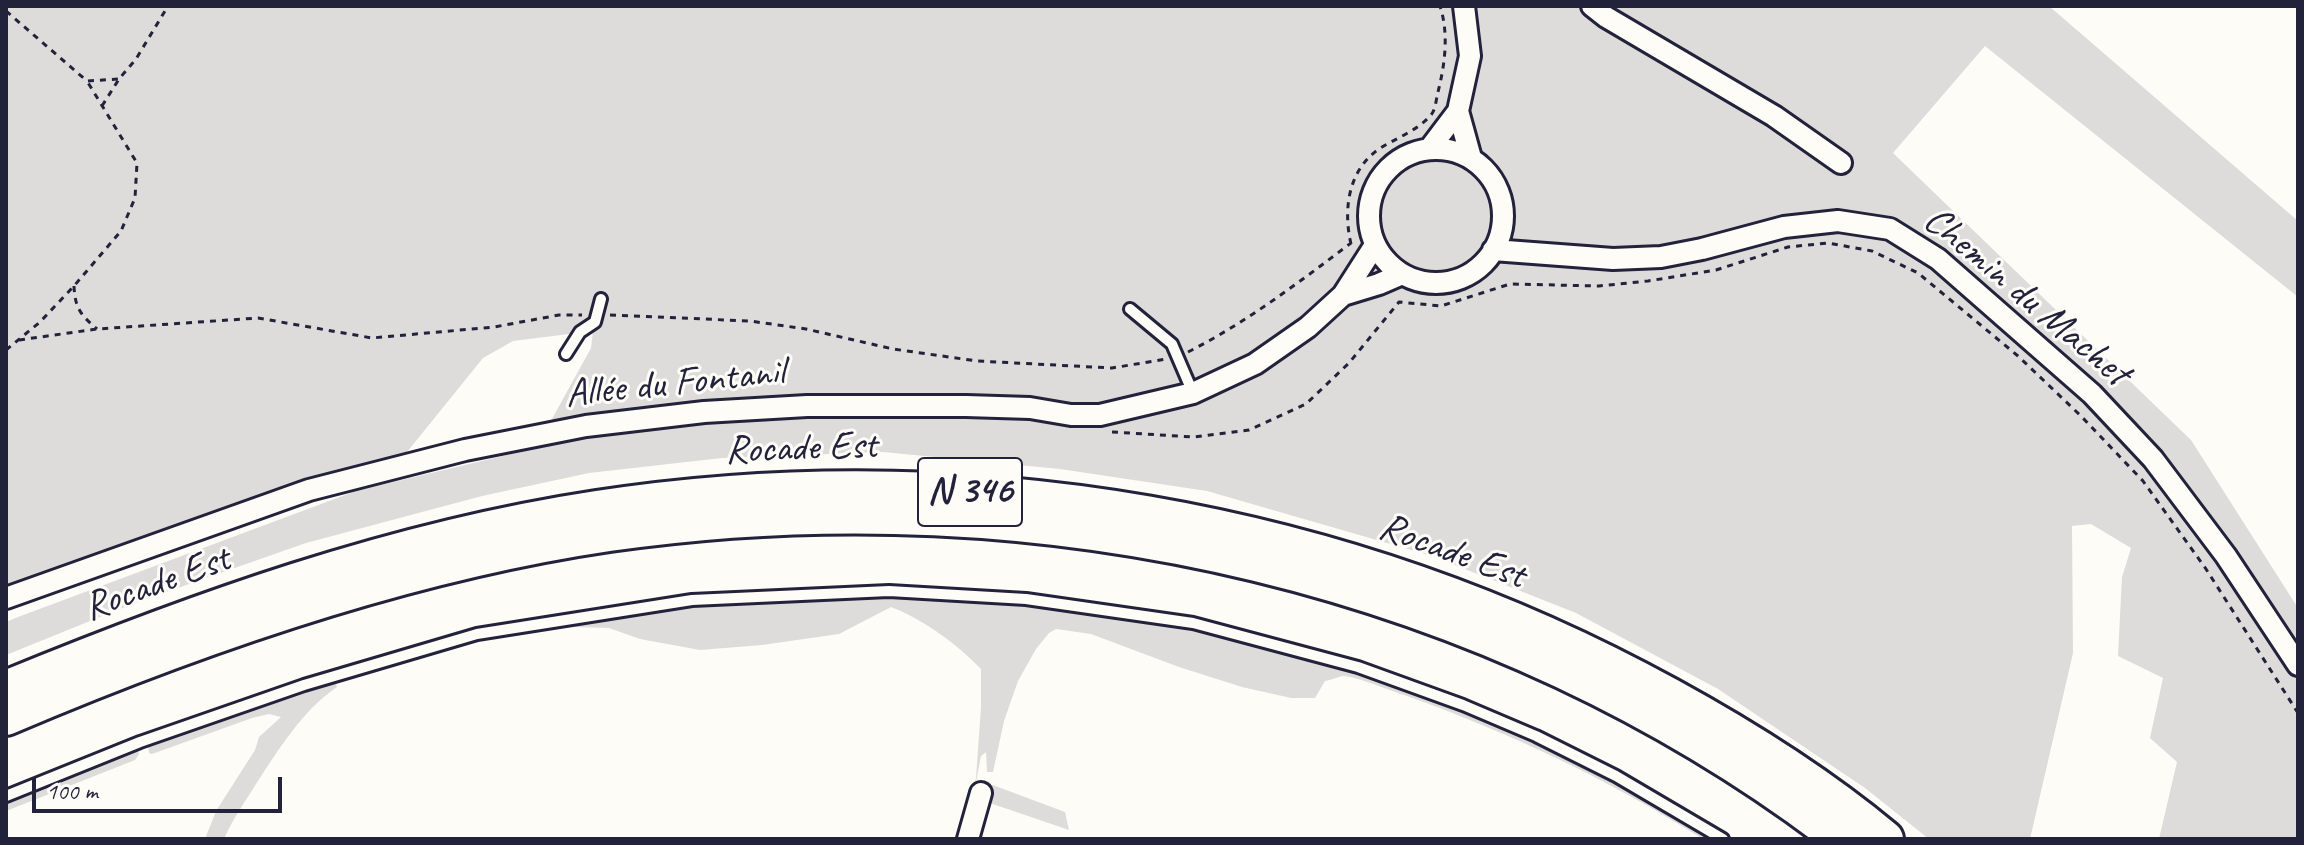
<!DOCTYPE html>
<meta charset="utf-8">
<style>
body{margin:0}
#map{position:relative;width:2304px;height:845px;overflow:hidden;background:#fdfcf7;font-family:Caveat,sans-serif}
canvas{display:block}
.frame{position:absolute;inset:0;border:8px solid #22223b;pointer-events:none}
.scale{position:absolute;left:32px;top:777px;width:250px;height:36px;box-sizing:border-box;border:4px solid #22223b;border-top:0;padding-left:10px;font-size:24px;line-height:28px;white-space:nowrap;color:#22223b;-webkit-text-stroke:6px #fdfcf7;paint-order:stroke}
</style>
<div id="map">
<canvas width="2304" height="845"></canvas>
<div class="frame"></div>
<div class="scale">100 m</div>
</div>
<script>
const ctx = document.querySelector('canvas').getContext('2d');
ctx.lineJoin = 'round';
function fillPath(path, color) { ctx.fillStyle = color; ctx.fill(path, 'evenodd'); }
function stroke(path, color, width, dash) { ctx.strokeStyle = color; ctx.lineWidth = width; ctx.lineCap = dash ? 'butt' : 'round'; ctx.setLineDash(dash || []); ctx.stroke(path); }
function label(font, color, halo, rows, align = 'center') {
  ctx.font = font + ' Caveat,sans-serif'; ctx.lineWidth = 6; ctx.setLineDash([]); ctx.textBaseline = 'middle'; ctx.strokeStyle = halo; ctx.fillStyle = color; for (const [text, x, y, turn = 0] of rows) {
    ctx.save(); ctx.translate(x, y); ctx.rotate((+turn || 0) * Math.PI / 180); ctx.textAlign = isNaN(turn) ? turn : align; if (halo) ctx.strokeText(text, 0, 0); ctx.fillText(text, 0, 0); ctx.restore();
  }
}
fillPath(new Path2D(`
 M6 6H2049L2298 221V297L1985 46 1893 153 2191 440 2298 608V839H2159L2177 762 2150 738 2163 678 2118 656 2122 577 2131 548 2091 524 2072 526 2073 653 2030 839H1929L1865 788 1718 689 1576 613 1432 556 1207 491 1060 469 883 452 722 458 589 473 482 496 306 543 132 604 6 655V622L18 617 356 491 536 448 591 348 593 331 513 341 483 358 407 452 6 589Z
 M875 595C1076 599 1280 634 1466 712 1497 725 1530 737 1560 752 1613 779 1663 809 1713 839H1703C1609 780 1511 733 1407 696 1394 692 1355 676 1343 676 1338 677 1331 680 1325 681L1315 698H1291L1242 687 1179 667 1091 634 1056 629 1049 633 1036 649 1018 681 1004 721 993 772H987L986 752 981 756 973 798 960 839 976 778 981 707V669C956 643 924 620 891 607L839 634 762 645 700 650 640 639 609 628 575 627 573 624 690 604Z
 M335 681 337 687C302 711 279 749 256 784 245 802 232 820 224 839H205L216 811 255 750 259 737 281 717 269 714 252 718 152 754 149 753 148 746 152 742Z
 M138 750 139 754 135 760 6 811V802Z
 M990 784 1065 812 1069 830 984 801 985 785Z`), '#dddcdb');
const lane = new Path2D(`
 M1130 309 1172 344 1193 393
 M566 354 580 332 595 322 601 299
 M6 796 140 742 304 685 477 634 692 600 889 591 1026 599 1193 623 1358 667 1463 705 1536 736 1616 776 1723 839`);
const street = new Path2D(`
 M1592 6 1606 17 1774 116 1841 163
 M1458 111 1471 158
 M1430 148 1458 111 1470 56 1464 6
 M1369 216a67 67 0 1 1 134 0a67 67 0 1 1-134 0Z
 M1493 250 1613 259 1661 257 1702 249 1784 227 1838 221 1890 229 1938 259 2092 394 2153 459 2226 556 2298 665
 M1343 295 1379 284 1402 274
 M6 598 309 490 465 450 586 426 704 412 807 406H966L1030 408 1071 415H1100L1193 393 1255 364 1308 327 1343 295 1375 245
 M968 839 981 793`);
const highway = new Path2D(`
 M6 689C196 611 393 540 597 509 963 453 1344 517 1669 696 1744 737 1819 784 1885 839
 M6 717C196 636 405 563 609 533 1040 471 1494 573 1841 839`);
stroke(lane, '#22223b', 16);
stroke(street, '#22223b', 26);
stroke(highway, '#22223b', 42);
stroke(new Path2D(`
 M6 11 87 81 119 79
 M102 106 119 79 136 59 168 6
 M1351 244C1343 210 1348 170 1379 149 1396 138 1417 131 1431 115 1436 109 1436 99 1438 92 1445 64 1449 34 1440 6
 M74 286C75 309 81 315 97 329
 M610 315 750 321 806 329 893 349 977 361 1112 368 1166 359
 M19 340 97 329 258 318 372 338 494 327 559 315H582
 M6 350 40 322 74 286 121 231 135 198 137 163 87 81
 M1188 352C1247 322 1298 283 1351 243
 M1112 432 1193 437 1249 430 1306 404 1349 363 1399 302 1441 306 1510 284 1599 286 1648 281 1716 270 1788 247 1828 243 1872 251 1918 273 2018 356 2081 416 2143 481 2206 569 2298 713`), '#22223b', 3, [6, 6]);
stroke(lane, '#fdfcf7', 10);
stroke(street, '#fdfcf7', 20);
stroke(highway, '#fdfcf7', 36);
for (const [x, y, w] of [
 [970,492,104]
]) { const box = new Path2D(); box.roundRect(x - w / 2, y - 34, w, 68, 6); ctx.fillStyle = '#fdfcf7'; ctx.fill(box); stroke(box, '#22223b', 2); }
label('bold 38px', '#22223b', null, [
 ["N 346",970,492]
]);
label('40px', '#22223b', '#fdfcf7', [
 ["Chemin du Machet",2026,297,40],
 ["Allée du Fontanil",675,384,-6],
 ["Rocade Est",801,449,-2],
 ["Rocade Est",1452,552,20],
 ["Rocade Est",157,584,-20]
]);
</script>
